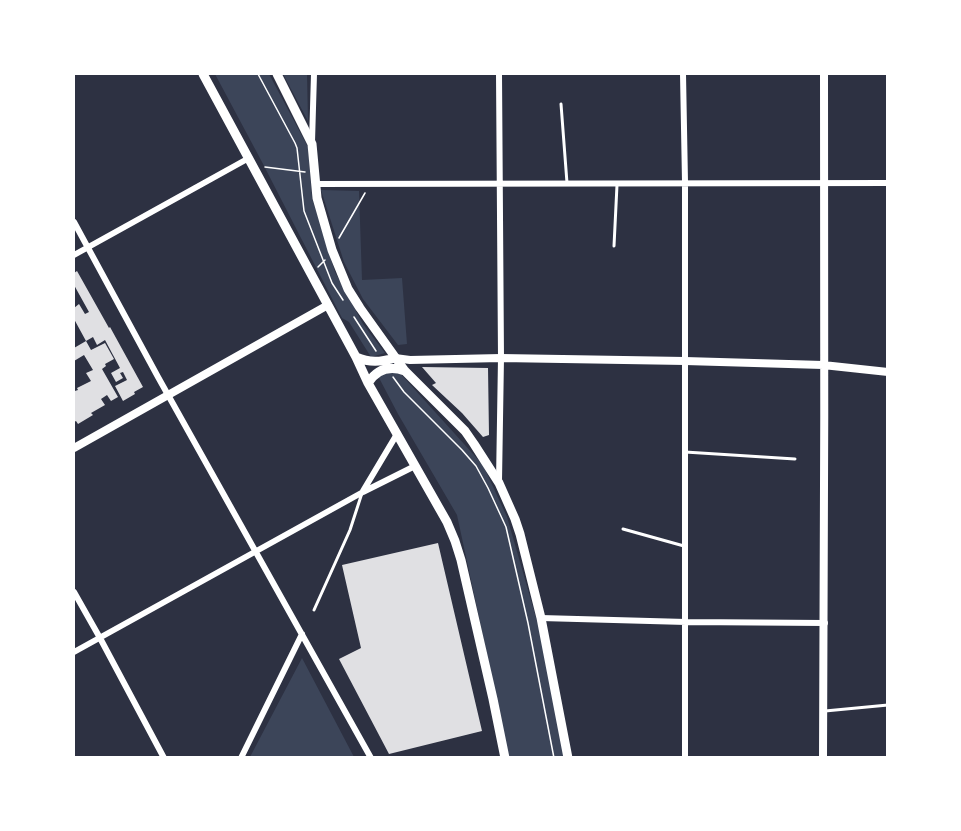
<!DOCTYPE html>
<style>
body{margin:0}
#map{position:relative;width:961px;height:831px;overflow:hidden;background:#2d3142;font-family:"Noto Serif",serif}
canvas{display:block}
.frame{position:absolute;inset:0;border:75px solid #fff;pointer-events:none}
</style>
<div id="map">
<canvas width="961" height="831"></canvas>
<div class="frame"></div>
</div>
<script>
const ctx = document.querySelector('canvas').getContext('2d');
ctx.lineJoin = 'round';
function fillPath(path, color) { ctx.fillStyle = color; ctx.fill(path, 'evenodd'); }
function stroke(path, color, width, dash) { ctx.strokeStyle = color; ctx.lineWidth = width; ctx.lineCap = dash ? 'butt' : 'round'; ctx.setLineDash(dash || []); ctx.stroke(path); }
fillPath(new Path2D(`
 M215 74H269L308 147 312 198 335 272 363 324 385 353 371 357 349 322 342 318 262 162Z
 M283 74H307L308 121Z
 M321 190 359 191 362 280 402 278 407 344 398 345 363 299 344 262Z
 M398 371 483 465 507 517 539 628 565 757H509L457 515 398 414 377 374Z
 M302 658 354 757H250Z`), '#3c4559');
fillPath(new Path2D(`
 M77 271 109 328 110 327 143 387 134 392 135 394 123 401 115 386 127 380 123 372 120 373 123 378 116 382 111 373 120 368 105 340 97 345 93 337 86 341 74 319V308L79 304 85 314 89 312 74 285V273Z
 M86 341 91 350 105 343 114 359 105 364 106 366 102 369 118 397 111 401 107 395 101 399 105 405 91 413 93 415 78 424 76 421 74 422V389L75 391 78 390 77 388 91 381 86 373 93 370 84 355 74 361V348Z
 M422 367 488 368 489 435 483 437 462 413 432 385 436 383Z
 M438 543 482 731 389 754 339 659 361 648 342 565Z`), '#e0e0e3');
stroke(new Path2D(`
 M258 74 295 143 297 148 304 211 332 283 343 300
 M265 167 305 172
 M339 238 365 193
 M318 267 325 260
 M354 317 376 351
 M393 377 404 392 462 450 476 466 488 488 506 527 528 623 554 758`), '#fff', 1.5);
stroke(new Path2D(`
 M561 104 567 183
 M614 246 617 185
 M685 452 795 459
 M623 529 684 546
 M314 610 350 530 362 493
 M825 711 888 705`), '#fff', 3);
stroke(new Path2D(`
 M683 74 685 182V758
 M312 142 314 74
 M315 184 888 183
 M74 222 158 377 371 758
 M74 255 249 158
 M499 481 501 358 499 74
 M363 491 397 434
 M74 592 100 638 164 758
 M541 618 686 622 825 623
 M74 652 363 492 415 466
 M241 758 302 634`), '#fff', 6);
stroke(new Path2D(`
 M395 358 410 360 501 358 685 361 823 365 888 372
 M823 758C825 530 824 302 824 74`), '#fff', 8);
stroke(new Path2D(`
 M74 448 328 305`), '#fff', 8);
stroke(new Path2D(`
 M203 74 356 357 368 383 447 522 455 541 461 560 493 699 505 758
 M277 74 312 144 317 198 332 250 348 289 360 308 405 371 465 431 474 444 499 483 515 519 520 534 541 618 568 758
 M356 357C370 363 380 362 395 358
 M368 383C377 369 389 365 405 371`), '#fff', 9);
</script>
